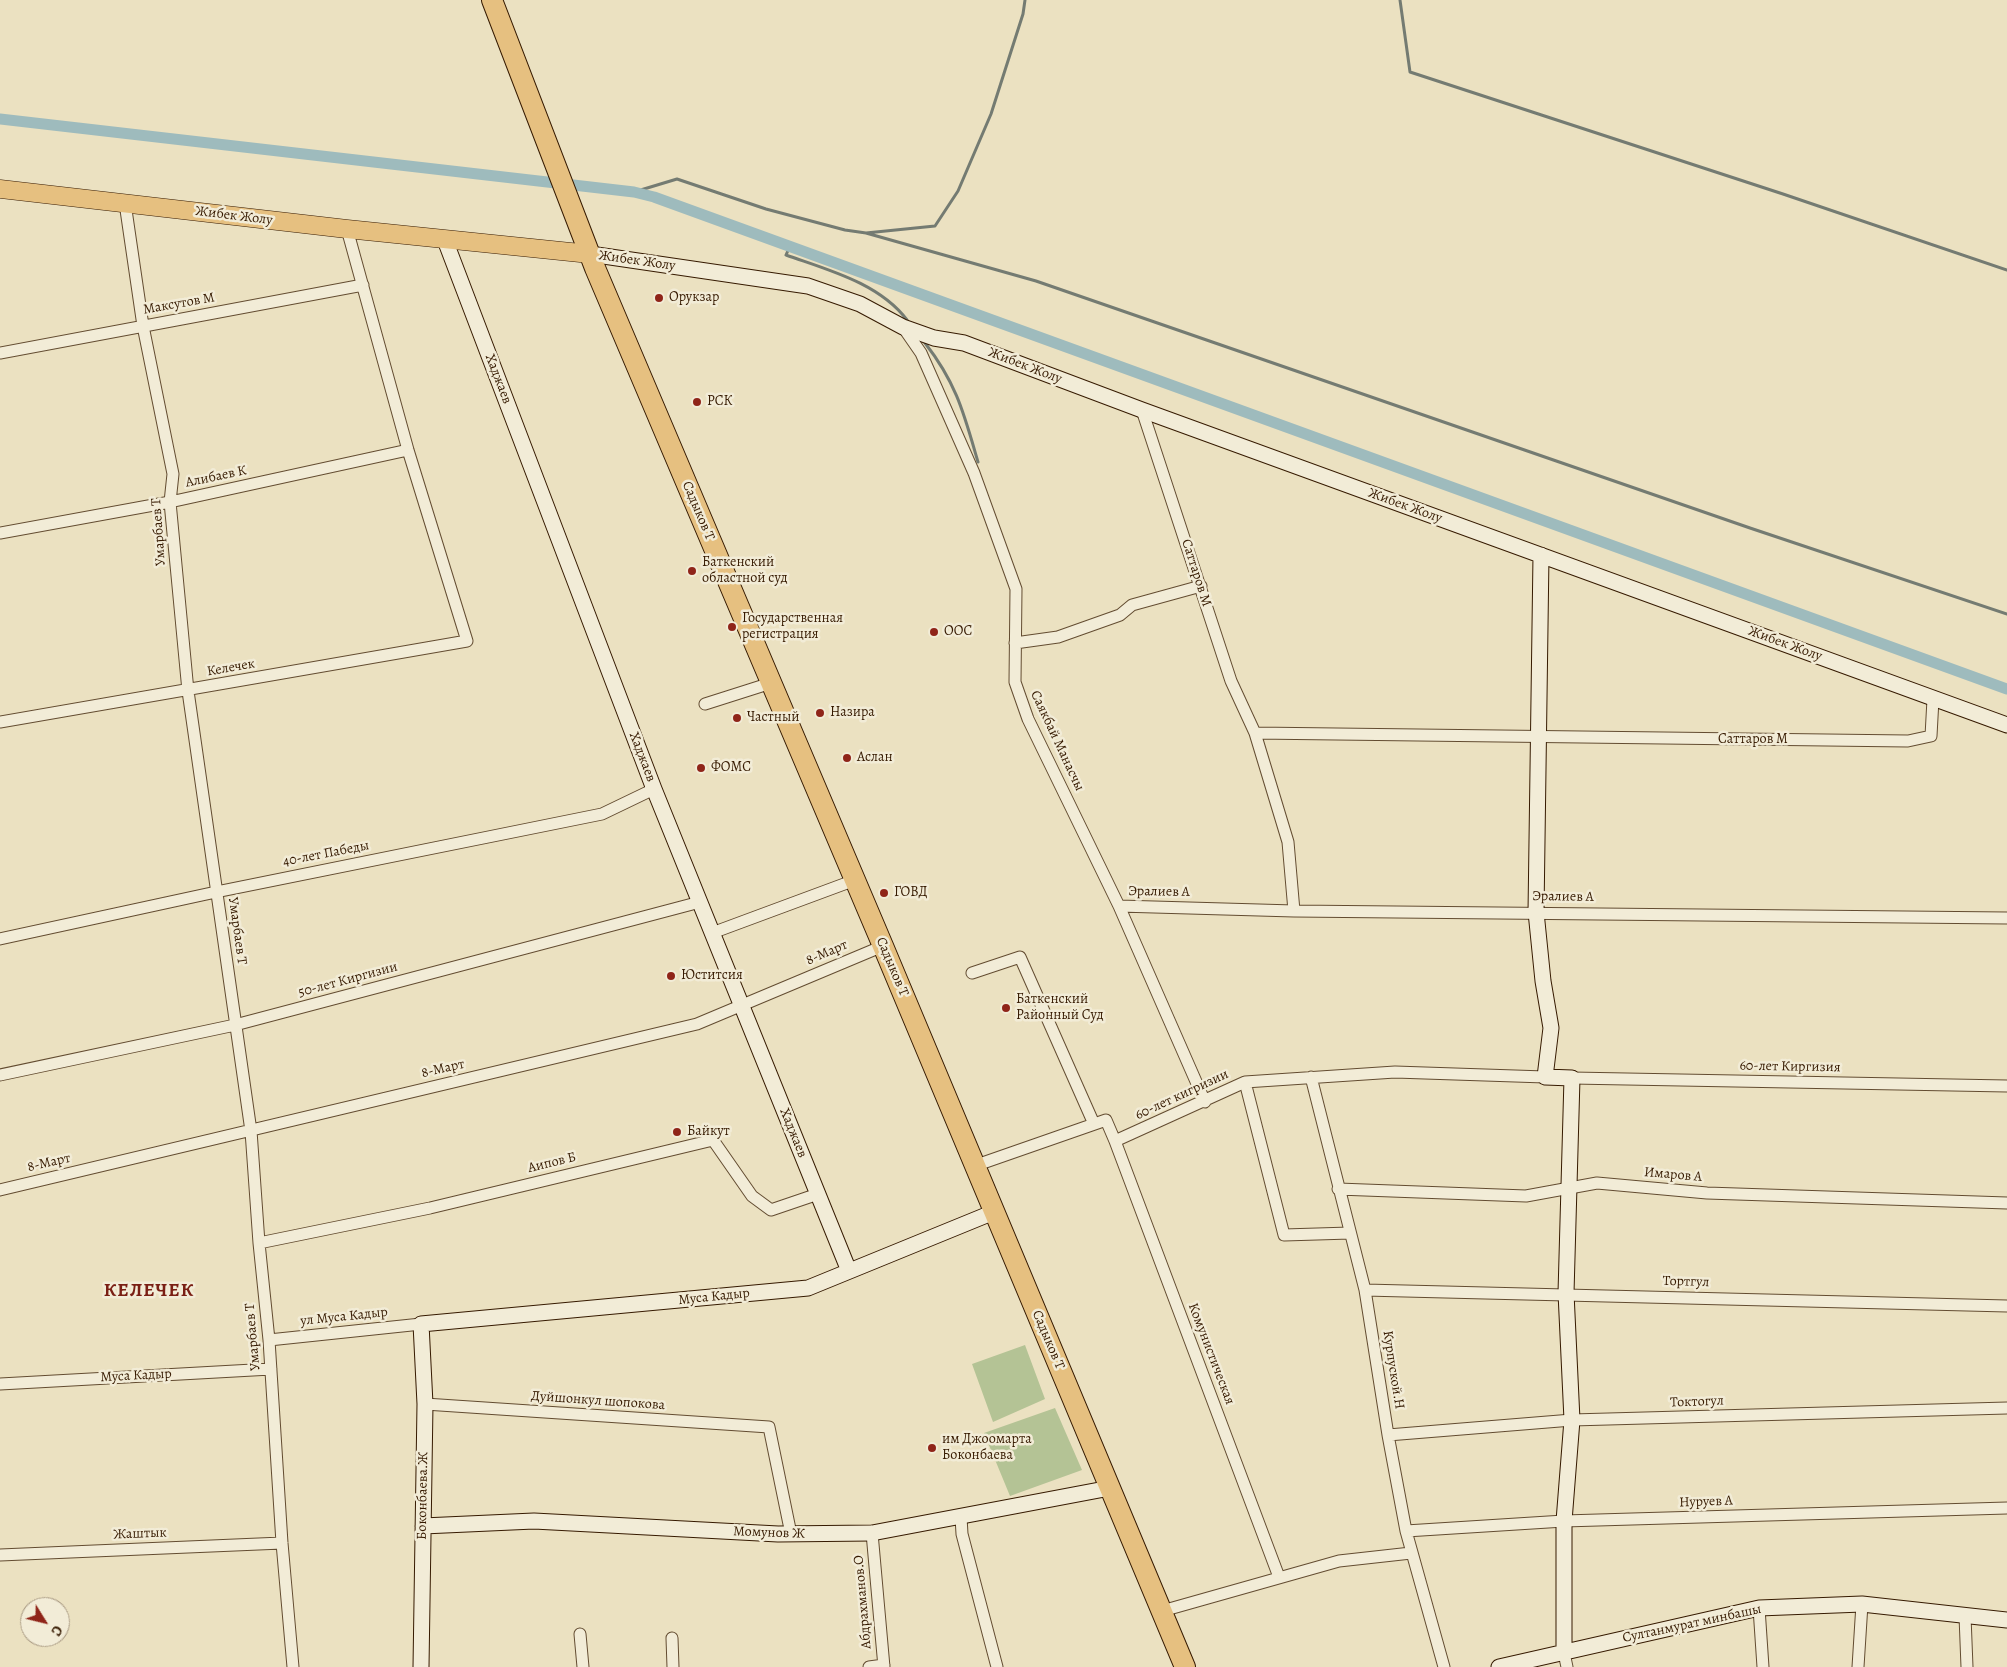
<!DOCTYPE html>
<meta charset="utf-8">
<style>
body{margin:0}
#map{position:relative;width:2007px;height:1667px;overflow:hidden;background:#ebe1c1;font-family:Alegreya,serif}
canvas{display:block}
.north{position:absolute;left:20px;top:1597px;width:50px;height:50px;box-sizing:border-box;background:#f2ecd7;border:1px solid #a79881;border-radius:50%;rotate:126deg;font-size:14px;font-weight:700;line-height:20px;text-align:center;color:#361a01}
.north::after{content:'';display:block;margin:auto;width:18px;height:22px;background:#8f2418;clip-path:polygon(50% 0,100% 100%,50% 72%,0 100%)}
</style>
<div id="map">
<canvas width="2007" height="1667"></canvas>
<div class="north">С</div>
</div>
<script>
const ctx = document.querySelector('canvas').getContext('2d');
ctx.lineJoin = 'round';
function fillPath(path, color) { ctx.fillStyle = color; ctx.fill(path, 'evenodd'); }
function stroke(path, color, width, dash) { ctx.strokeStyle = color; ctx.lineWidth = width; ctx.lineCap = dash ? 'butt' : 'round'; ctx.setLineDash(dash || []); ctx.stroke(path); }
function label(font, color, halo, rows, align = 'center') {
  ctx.font = font + ' Alegreya,serif'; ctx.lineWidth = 5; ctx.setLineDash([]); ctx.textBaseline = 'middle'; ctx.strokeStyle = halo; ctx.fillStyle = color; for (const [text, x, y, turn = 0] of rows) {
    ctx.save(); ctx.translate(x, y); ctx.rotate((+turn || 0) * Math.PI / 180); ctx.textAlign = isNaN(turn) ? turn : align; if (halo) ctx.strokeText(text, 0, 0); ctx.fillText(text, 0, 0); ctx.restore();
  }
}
fillPath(new Path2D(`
 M1025 1345 1045 1399 993 1422 972 1364Z
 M1055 1408 1082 1470 1010 1496 984 1433Z`), '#b4c395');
stroke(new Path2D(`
 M1400 0 1410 72 1783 194 2007 270
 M634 192 677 179 766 209 845 230 866 233 935 226 958 191 991 114 1023 14 1025 0
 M866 233 1036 281 1750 528 2007 614
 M790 246 786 255C828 270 879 283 907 320
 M925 343C957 384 964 414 978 462`), '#747b72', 3);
stroke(new Path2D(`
 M0 119 634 192 654 197 2007 689`), '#9ebbbd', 11);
const street = new Path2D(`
 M125 203 143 326 173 474 170 502 188 691 251 1131 259 1243 269 1340 282 1543 293 1667
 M903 327 921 353 974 473 1016 589 1015 682 1028 719 1119 906 1205 1102
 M0 353 363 285
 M1142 410 1231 681 1255 733 1288 842 1294 911
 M0 533 170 502 408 450
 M1015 643 1058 637 1120 615 1132 605 1201 586
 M705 704 771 683
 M0 722 467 641 408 450 347 229
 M1255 733 1908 741 1931 736 1933 699
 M1119 906 1294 911 2007 918
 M712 933 855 880
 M0 939 216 892 602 814 654 789
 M972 973 1020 957 1094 1124
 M0 1075 235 1025 700 902
 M1311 1077 1365 1290 1388 1435 1406 1531 1444 1667
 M1572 1078 2007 1086
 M1245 1082 1284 1235 1350 1233
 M1115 1141 1279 1577
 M974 1166 1106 1120 1115 1141 1245 1082 1395 1072 1545 1077
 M1338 1189 1526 1196 1597 1183 1707 1193 2007 1203
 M0 1190 697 1024 883 946
 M259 1243 430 1208 713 1140 752 1196 771 1210 818 1194
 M1365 1290 2007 1306
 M269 1340 421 1324
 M0 1384 271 1369
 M425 1404 769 1427 791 1534
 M1388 1435 1572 1420 2007 1408
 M961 1517 962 1534 997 1667
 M1406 1531 1564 1521 2007 1508
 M872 1533 884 1667
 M0 1555 282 1543
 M1759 1608 1763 1667
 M1162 1611 1339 1561 1411 1553
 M1965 1616 1967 1667
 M580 1634 583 1667
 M672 1638 673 1667
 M1564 1653 1567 1667
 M869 1667 884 1665
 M1858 1667 1862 1604`);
const secondary = new Path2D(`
 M445 240 654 789 849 1271
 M590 254 808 286 860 304 903 327 934 338 964 343 1142 410 2007 725
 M1541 555 1536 912 1543 981 1551 1028 1545 1077 1572 1078 1566 1293 1572 1420 1564 1521V1653
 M423 1526 534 1521 778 1534 872 1533 1110 1488
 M421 1667 425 1404 421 1324 808 1288 994 1212
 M1499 1667 1759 1608 1862 1604 2007 1620`);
const primary = new Path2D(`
 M0 189 347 229 590 254`);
const highway = new Path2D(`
 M492 0 595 268 883 946 1185 1667`);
stroke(street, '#634c31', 13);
stroke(secondary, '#361a01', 17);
stroke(primary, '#361a01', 19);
stroke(highway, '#361a01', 22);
stroke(street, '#f2ecd7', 11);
stroke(secondary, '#f2ecd7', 15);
stroke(primary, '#e6c080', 18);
stroke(highway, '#e6c080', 20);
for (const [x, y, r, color] of [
 [659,298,5,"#8f2418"],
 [697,402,5,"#8f2418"],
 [692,571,5,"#8f2418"],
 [732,627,5,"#8f2418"],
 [934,632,5,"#8f2418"],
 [820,713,5,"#8f2418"],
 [737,718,5,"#8f2418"],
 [847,758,5,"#8f2418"],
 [701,768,5,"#8f2418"],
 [884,893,5,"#8f2418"],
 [671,976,5,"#8f2418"],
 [1006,1008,5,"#8f2418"],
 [677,1132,5,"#8f2418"],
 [932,1448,5,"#8f2418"]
]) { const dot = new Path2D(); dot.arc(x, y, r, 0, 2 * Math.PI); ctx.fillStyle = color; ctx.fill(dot); stroke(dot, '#f2ecd7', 2); }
label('14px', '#361a01', '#f2ecd7', [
 ["Жибек Жолу",234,216,7],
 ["Жибек Жолу",637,261,8],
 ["Максутов М",179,304,-10],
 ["Жибек Жолу",1025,366,21],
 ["Хаджаев",498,379,69],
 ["Алибаев К",216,477,-12],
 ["Жибек Жолу",1405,506,20],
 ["Садыков Т",698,511,67],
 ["Умарбаев Т",159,532,-94],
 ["Саттаров М",1196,573,72],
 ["Жибек Жолу",1785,644,20],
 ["Келечек",231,668,-10],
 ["Саттаров М",1753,740],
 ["Саякбай Манасчы",1057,741,65],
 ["Хаджаев",642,757,69],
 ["40-лет Пабеды",326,854,-11],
 ["Эралиев А",1159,892,1],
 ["Эралиев А",1563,897,1],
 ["Умарбаев Т",237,931,82],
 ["8-Март",827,953,-23],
 ["Садыков Т",892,967,67],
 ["50-лет Киргизии",348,980,-15],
 ["60-лет Киргизия",1790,1067,1],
 ["8-Март",443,1069,-13],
 ["60-лет кигризии",1182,1095,-25],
 ["Хаджаев",793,1133,68],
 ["8-Март",49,1163,-13],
 ["Аипов Б",552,1163,-14],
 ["Имаров А",1673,1175,5],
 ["Тортгул",1686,1282,2],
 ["Муса Кадыр",714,1297,-6],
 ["ул Муса Кадыр",344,1317,-6],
 ["Умарбаев Т",253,1337,-95],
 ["Садыков Т",1048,1340,67],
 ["Комунистическая",1211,1354,69],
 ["Курпуской.Н",1393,1370,81],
 ["Муса Кадыр",136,1376,-3],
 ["Дуйшонкул шопокова",598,1401,4],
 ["Токтогул",1697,1402,-2],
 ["Боконбаева.Ж",423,1496,-89],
 ["Нуруев А",1706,1502,-2],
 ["Момунов Ж",769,1533,2],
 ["Жаштык",140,1534,-2],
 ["Абдрахманов.О",863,1602,-95],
 ["Султанмурат минбашы",1692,1624,-12]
]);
label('14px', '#361a01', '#f2ecd7', [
 ["Орукзар",669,298],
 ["РСК",707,402],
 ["Баткенский",702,563],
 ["областной суд",702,579],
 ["Государственная",742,619],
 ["регистрация",742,635],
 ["ООС",944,632],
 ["Назира",830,713],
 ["Частный",747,718],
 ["Аслан",857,758],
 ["ФОМС",711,768],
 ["ГОВД",894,893],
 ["Юститсия",681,976],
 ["Баткенский",1016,1000],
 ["Районный Суд",1016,1016],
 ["Байкут",687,1132],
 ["им Джоомарта",942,1440],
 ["Боконбаева",942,1456]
], 'left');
ctx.letterSpacing = '1px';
label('bold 19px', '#7a1f14', '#f2ecd7', [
 ["КЕЛЕЧЕК",149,1291]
]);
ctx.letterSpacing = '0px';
</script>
